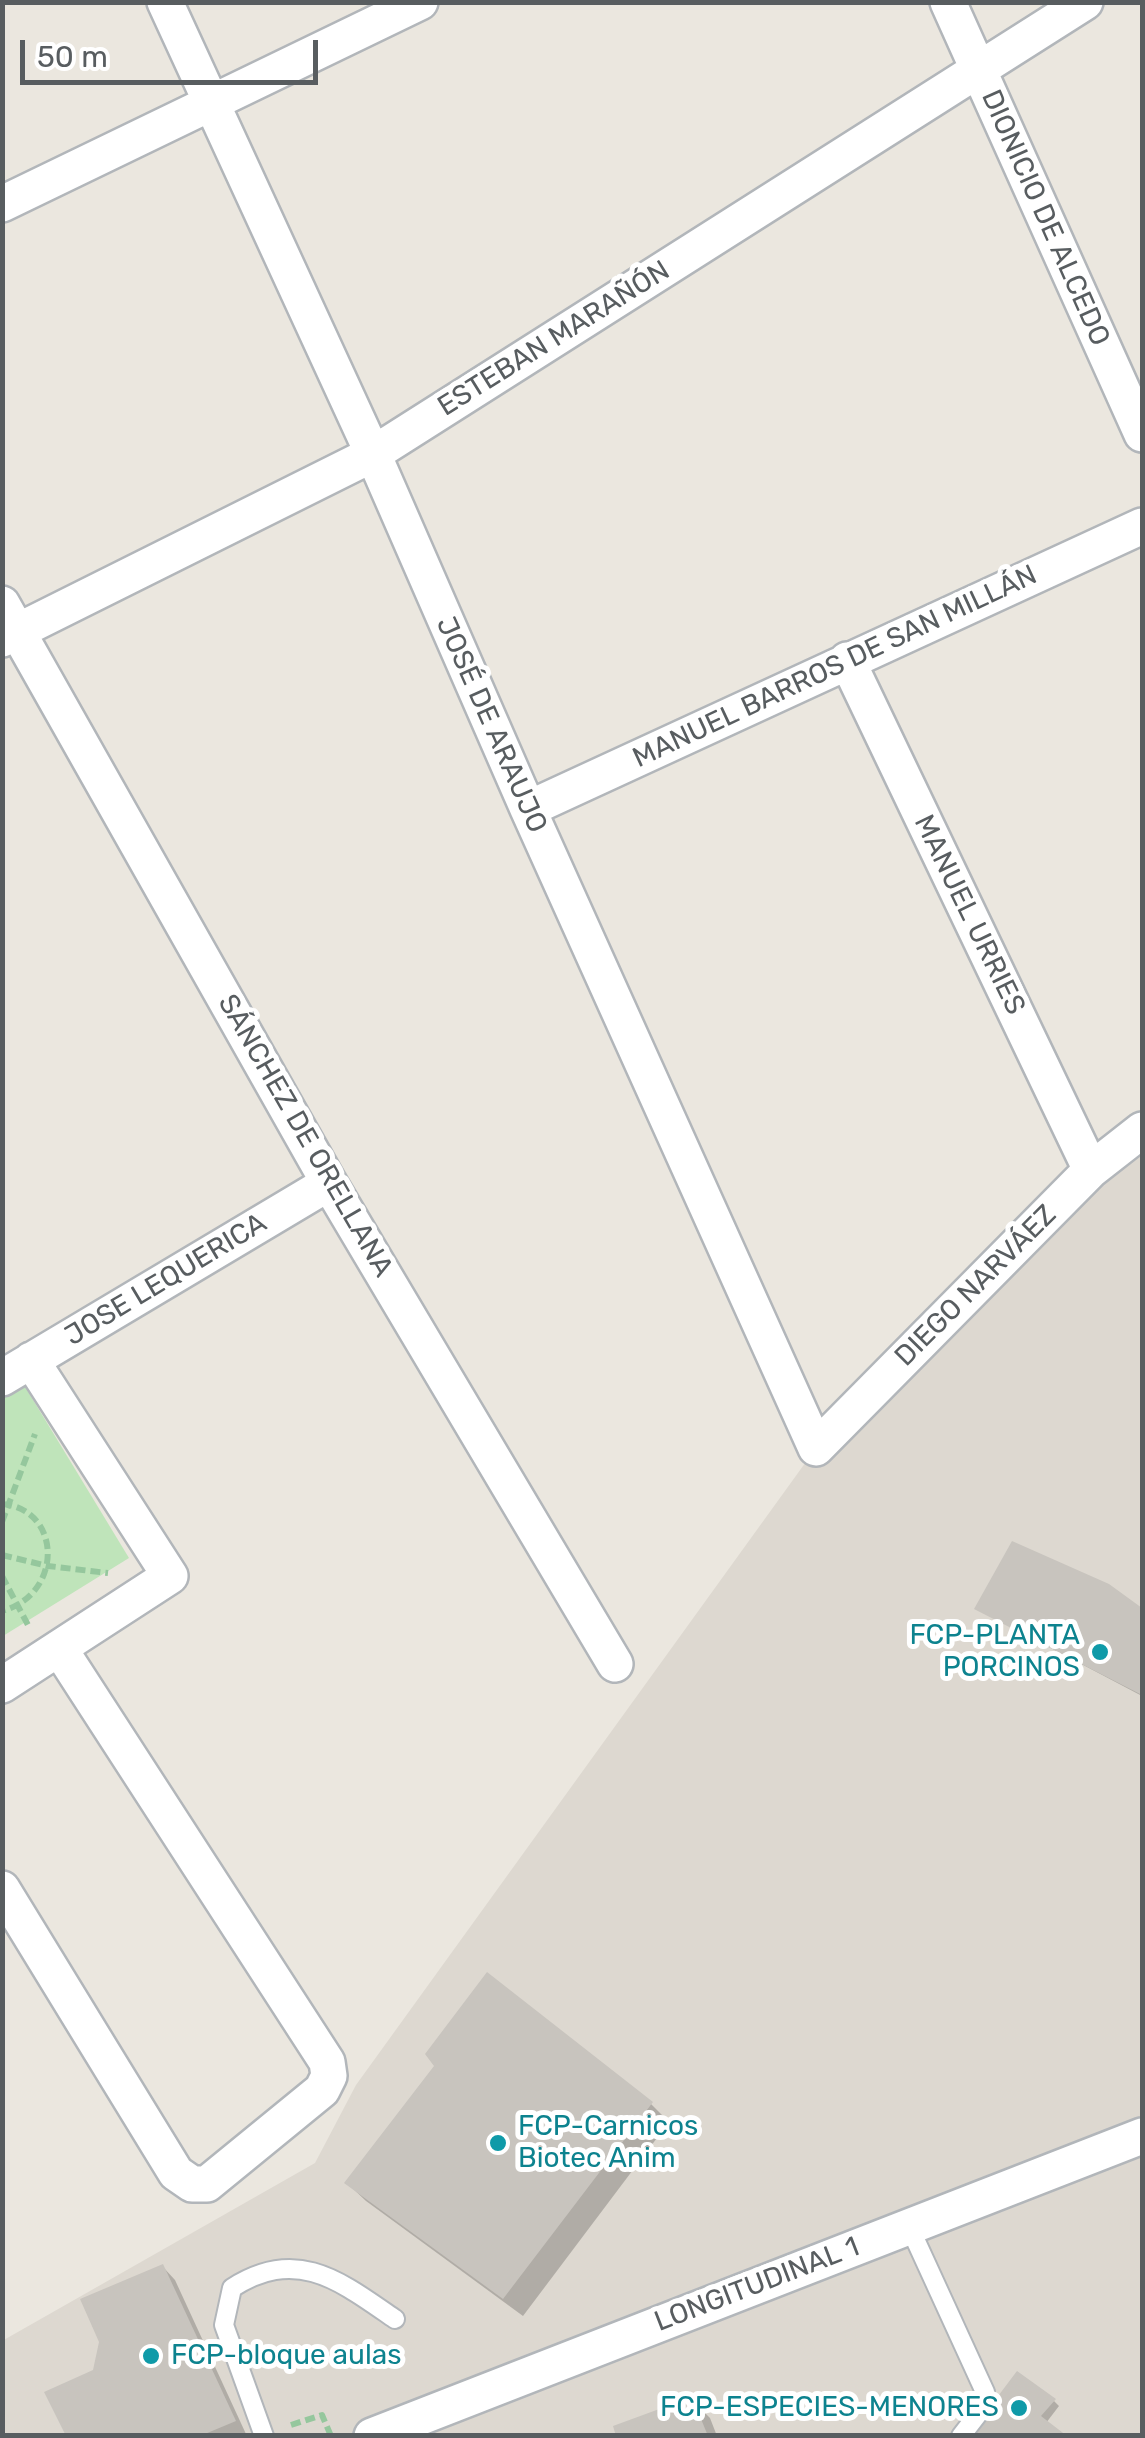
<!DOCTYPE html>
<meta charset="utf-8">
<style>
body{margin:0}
#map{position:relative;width:1145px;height:2438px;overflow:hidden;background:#ebe7df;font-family:Rubik,sans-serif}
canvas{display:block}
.frame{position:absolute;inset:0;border:5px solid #585d60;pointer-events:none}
.scale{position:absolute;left:20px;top:40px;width:298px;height:45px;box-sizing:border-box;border:5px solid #585d60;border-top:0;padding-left:12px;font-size:30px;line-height:35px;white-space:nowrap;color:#585d60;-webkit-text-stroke:8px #fff;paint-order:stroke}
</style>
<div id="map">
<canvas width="1145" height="2438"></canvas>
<div class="frame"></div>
<div class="scale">50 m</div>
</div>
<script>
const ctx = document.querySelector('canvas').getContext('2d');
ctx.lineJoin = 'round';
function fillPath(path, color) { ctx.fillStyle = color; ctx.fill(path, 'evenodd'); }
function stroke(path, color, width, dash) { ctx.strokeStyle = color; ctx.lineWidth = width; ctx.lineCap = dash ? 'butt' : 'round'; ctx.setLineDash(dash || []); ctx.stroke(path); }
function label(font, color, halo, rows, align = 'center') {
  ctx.font = font + ' Rubik,sans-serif'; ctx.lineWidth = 10; ctx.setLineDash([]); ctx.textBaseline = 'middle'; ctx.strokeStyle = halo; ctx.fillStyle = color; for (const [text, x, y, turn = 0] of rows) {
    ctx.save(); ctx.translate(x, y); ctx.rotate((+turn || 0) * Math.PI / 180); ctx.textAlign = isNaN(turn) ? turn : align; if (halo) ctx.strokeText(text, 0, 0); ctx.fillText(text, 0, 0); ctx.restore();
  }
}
fillPath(new Path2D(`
 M1142 1130V2435H3L2 2341 315 2163 356 2085 816 1448Z`), '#ddd8d0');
fillPath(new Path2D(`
 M21 1380 129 1558 3 1636V1392Z`), '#bfe4ba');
fillPath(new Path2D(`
 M1108 1586 1142 1611V1696L977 1609Z
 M651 2104 669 2122 523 2316 366 2201 347 2183Z
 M163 2267 175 2280 246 2434 69 2436 95 2372Z
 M692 2400 710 2418 717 2436H619Z
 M1054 2401 1059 2406 1046 2423 971 2436Z`), '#0003');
fillPath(new Path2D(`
 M1012 1541 1109 1584 1142 1608V1695L974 1609Z
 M487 1972 653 2102 503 2299 344 2183 434 2066 425 2054Z
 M163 2264 236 2421 200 2436H66L44 2392 93 2370 99 2342 80 2299Z
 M1017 2371 1056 2399 1041 2416 1067 2436H968Z
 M692 2397 708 2436H616L613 2426Z`), '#c8c4be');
const lane = new Path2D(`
 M909 2226 985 2392 978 2414 961 2436
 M264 2436 224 2325 232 2288C297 2246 340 2281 395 2319`);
const street = new Path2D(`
 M165 2 373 454 528 809 816 1448 1091 1170 1142 1130
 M948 2 1142 434
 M2 204 420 2
 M2 604 329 1183 615 1664
 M2 639 373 454 1085 2
 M847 660 1091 1170
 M528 809 1142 526
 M2 1378 329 1183
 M2 1685 170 1576 31 1360
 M2 1889 176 2173 192 2184H207L322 2090 329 2076 327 2062 59 1648
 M372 2436 1142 2136`);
stroke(lane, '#b2b6ba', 22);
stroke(street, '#b2b6ba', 40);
stroke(new Path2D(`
 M2 1504C62 1509 64 1594 2 1611
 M2 1522 35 1434
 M2 1555 48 1566 108 1573
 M2 1576 28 1625
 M291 2425 322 2415 331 2436`), '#95c79d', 6, [10, 5]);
stroke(lane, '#fff', 18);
stroke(street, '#fff', 35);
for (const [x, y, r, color] of [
 [1100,1652,10,"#0f9aa8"],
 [498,2143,10,"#0f9aa8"],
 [151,2356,10,"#0f9aa8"],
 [1019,2408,10,"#0f9aa8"]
]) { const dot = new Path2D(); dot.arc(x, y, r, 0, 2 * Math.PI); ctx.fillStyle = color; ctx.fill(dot); stroke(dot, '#fff', 4); }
label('28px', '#585d60', '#fff', [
 ["DIONICIO DE ALCEDO",1045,218,66],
 ["ESTEBAN MARAÑÓN",554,339,-32],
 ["MANUEL BARROS DE SAN MILLÁN",835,667,-25],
 ["JOSÉ DE ARAUJO",491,725,66],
 ["MANUEL URRIES",969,915,64],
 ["SÁNCHEZ DE ORELLANA",305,1136,60],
 ["JOSE LEQUERICA",166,1280,-31],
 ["DIEGO NARVÁEZ",976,1286,-45],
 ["LONGITUDINAL 1",757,2285,-21]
]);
label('28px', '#0d838f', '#fff', [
 ["FCP-PLANTA",1080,1636],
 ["PORCINOS",1080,1668],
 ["FCP-Carnicos",518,2127,"left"],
 ["Biotec Anim",518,2159,"left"],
 ["FCP-bloque aulas",171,2356,"left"],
 ["FCP-ESPECIES-MENORES",999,2408]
], 'right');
</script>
